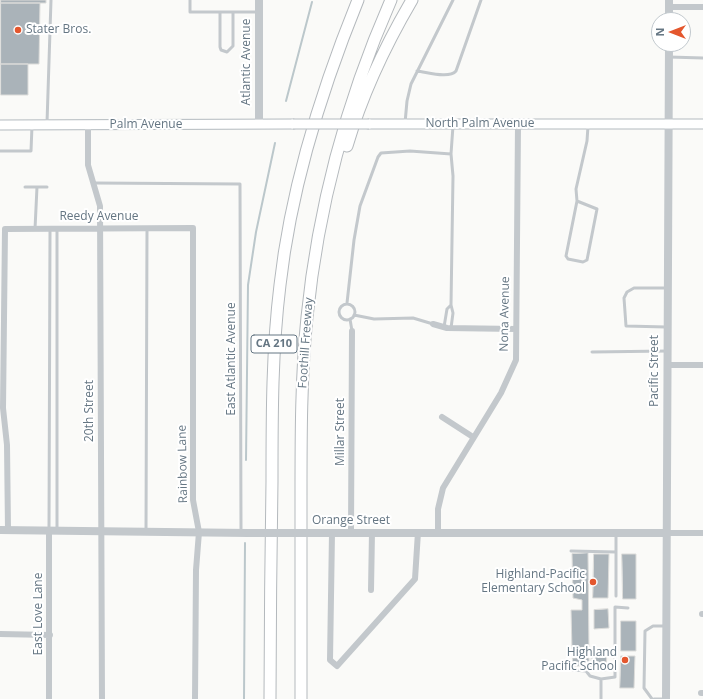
<!DOCTYPE html>
<style>
body{margin:0}
#map{position:relative;width:703px;height:699px;overflow:hidden;background:#fafaf8;font-family:"Open Sans",sans-serif}
canvas{display:block}
.north{position:absolute;left:651px;top:12px;width:40px;height:40px;box-sizing:border-box;background:#fff;border:1px solid #c1c8cd;border-radius:50%;rotate:270deg;font-size:11px;font-weight:700;line-height:16px;text-align:center;color:#657683}
.north::after{content:'';display:block;margin:auto;width:14px;height:18px;background:#e4572e;clip-path:polygon(50% 0,100% 100%,50% 72%,0 100%)}
</style>
<div id="map">
<canvas width="703" height="699"></canvas>
<div class="north">N</div>
</div>
<script>
const ctx = document.querySelector('canvas').getContext('2d');
ctx.lineJoin = 'round';
function stroke(path, color, width, dash) { ctx.strokeStyle = color; ctx.lineWidth = width; ctx.lineCap = dash ? 'butt' : 'round'; ctx.setLineDash(dash || []); ctx.stroke(path); }
function fillPath(path, color) { ctx.fillStyle = color; ctx.fill(path, 'evenodd'); }
function label(font, color, halo, rows, align = 'center') {
  ctx.font = font + ' "Open Sans",sans-serif'; ctx.lineWidth = 4; ctx.setLineDash([]); ctx.textBaseline = 'middle'; ctx.strokeStyle = halo; ctx.fillStyle = color; for (const [text, x, y, turn = 0] of rows) {
    ctx.save(); ctx.translate(x, y); ctx.rotate((+turn || 0) * Math.PI / 180); ctx.textAlign = isNaN(turn) ? turn : align; if (halo) ctx.strokeText(text, 0, 0); ctx.fillText(text, 0, 0); ctx.restore();
  }
}
stroke(new Path2D(`
 M286 101 312 2
 M246 460 248 285 256 232 275 143
 M244 699 245 543`), '#bbc7cb', 2);
const building = new Path2D(`
 M1 0H46V3H1Z
 M1 3H40L39 64H1Z
 M1 64H28V95H1Z
 M588 553 589 650H572L571 610H582V600L573 598 572 554Z
 M594 554H609L608 598H593Z
 M622 554H636V599H623Z
 M608 609 609 628 594 629V610Z
 M621 621H636V651H621Z
 M592 651 607 652 606 671 591 670Z
 M621 656H635L634 688H620Z
 M573 658H589V666H572Z`);
fillPath(building, '#aab3b9');
stroke(building, '#dcdcda', 1);
const secondary = new Path2D(`
 M369 124H703
 M0 125 293 124`);
const motorway = new Path2D(`
 M347 146C362 95 385 46 412 0
 M270 699C270 626 271 554 272 481 272 415 272 350 280 285 291 187 321 91 358 0
 M301 699C301 631 301 563 301 495 301 436 301 376 307 317 318 208 347 100 391 0`);
stroke(secondary, '#b3babf', 11);
stroke(motorway, '#b4b9bd', 13);
stroke(new Path2D(`
 M190 0V12H257
 M220 12V47L221 50 227 52 233 46V12
 M669 57 703 58
 M417 71C427 72 449 79 456 71L481 0
 M47 123 51 0
 M405 123 407 101 411 84 453 0
 M0 151H31L32 126
 M451 154 453 126
 M94 183 240 184 241 531
 M25 187H37L35 229
 M37 187H47
 M577 201 597 209 587 260 583 262 568 259 566 256 577 201 576 189 587 141 588 126
 M57 229V530
 M347 303 354 240 360 206 378 157 381 153 410 151 451 154 453 176 451 305 453 313 451 328
 M339 312a8 8 0 1 1 16 0a8 8 0 1 1-16 0Z
 M354 315 374 319 413 318 433 324
 M350 319 352 331
 M444 327 447 309 451 305
 M666 327 626 326 624 298 627 292 634 288H668
 M592 352 667 351
 M49 530 50 230
 M146 532 147 228
 M571 551 616 552
 M616 596V535
 M573 670 586 671 590 676 601 679
 M601 699V679L615 677V607L628 608
 M652 699 644 688 645 631 653 626H666
 M654 699H666`), '#c3c8cc', 3);
stroke(new Path2D(`
 M669 7H703
 M88 126V165L100 206 102 699
 M433 324 447 328 516 329
 M667 365H703
 M442 417 473 437
 M8 530 7 445 3 408 5 229 193 228V500L199 532 196 570 195 699
 M49 530V699
 M438 532V509L443 488 501 393 516 360 518 125
 M332 533 330 660 337 666 415 579 418 532
 M351 533 352 331
 M666 533H703
 M371 590 372 532
 M702 614H703
 M0 634 50 635
 M701 693H703`), '#c3c8cc', 6);
stroke(new Path2D(`
 M259 0V124
 M669 20V0
 M0 530 248 533
 M318 533H666
 M666 699 669 44`), '#c3c8cc', 8);
stroke(secondary, '#fff', 9);
stroke(motorway, '#fff', 11);
const secondaryBridge = new Path2D(`
 M293 124H369`);
stroke(secondaryBridge, '#b3babf', 11, []);
stroke(new Path2D(`
 M248 533H318`), '#c3c8cc', 8);
stroke(secondaryBridge, '#fff', 9);
for (const [x, y, r, color] of [
 [18,30,4,"#e4572e"],
 [593,582,4,"#e4572e"],
 [625,660,4,"#e4572e"]
]) { const dot = new Path2D(); dot.arc(x, y, r, 0, 2 * Math.PI); ctx.fillStyle = color; ctx.fill(dot); stroke(dot, '#fff', 1.5); }
for (const [x, y, w] of [
 [274,344,46]
]) { const box = new Path2D(); box.roundRect(x - w / 2, y - 9, w, 18, 3); ctx.fillStyle = '#fff'; ctx.fill(box); stroke(box, '#657683', 1); }
label('bold 11px', '#657683', null, [
 ["CA 210",274,344]
]);
label('12px', '#657683', '#fff', [
 ["Stater Bros.",26,30,"left"],
 ["Highland-Pacific",585,575],
 ["Elementary School",585,589],
 ["Highland",617,653],
 ["Pacific School",617,667]
], 'right');
label('12px', '#657683', '#fff', [
 ["Atlantic Avenue",247,62,-90],
 ["North Palm Avenue",480,124],
 ["Palm Avenue",146,125],
 ["Reedy Avenue",99,217],
 ["Nona Avenue",505,314,-89],
 ["Foothill Freeway",306,343,-86],
 ["East Atlantic Avenue",232,359,-90],
 ["Pacific Street",655,371,-90],
 ["20th Street",90,411,-90],
 ["Millar Street",341,432,-90],
 ["Rainbow Lane",183,464,-91],
 ["Orange Street",351,521],
 ["East Love Lane",39,614,-90]
]);
</script>
